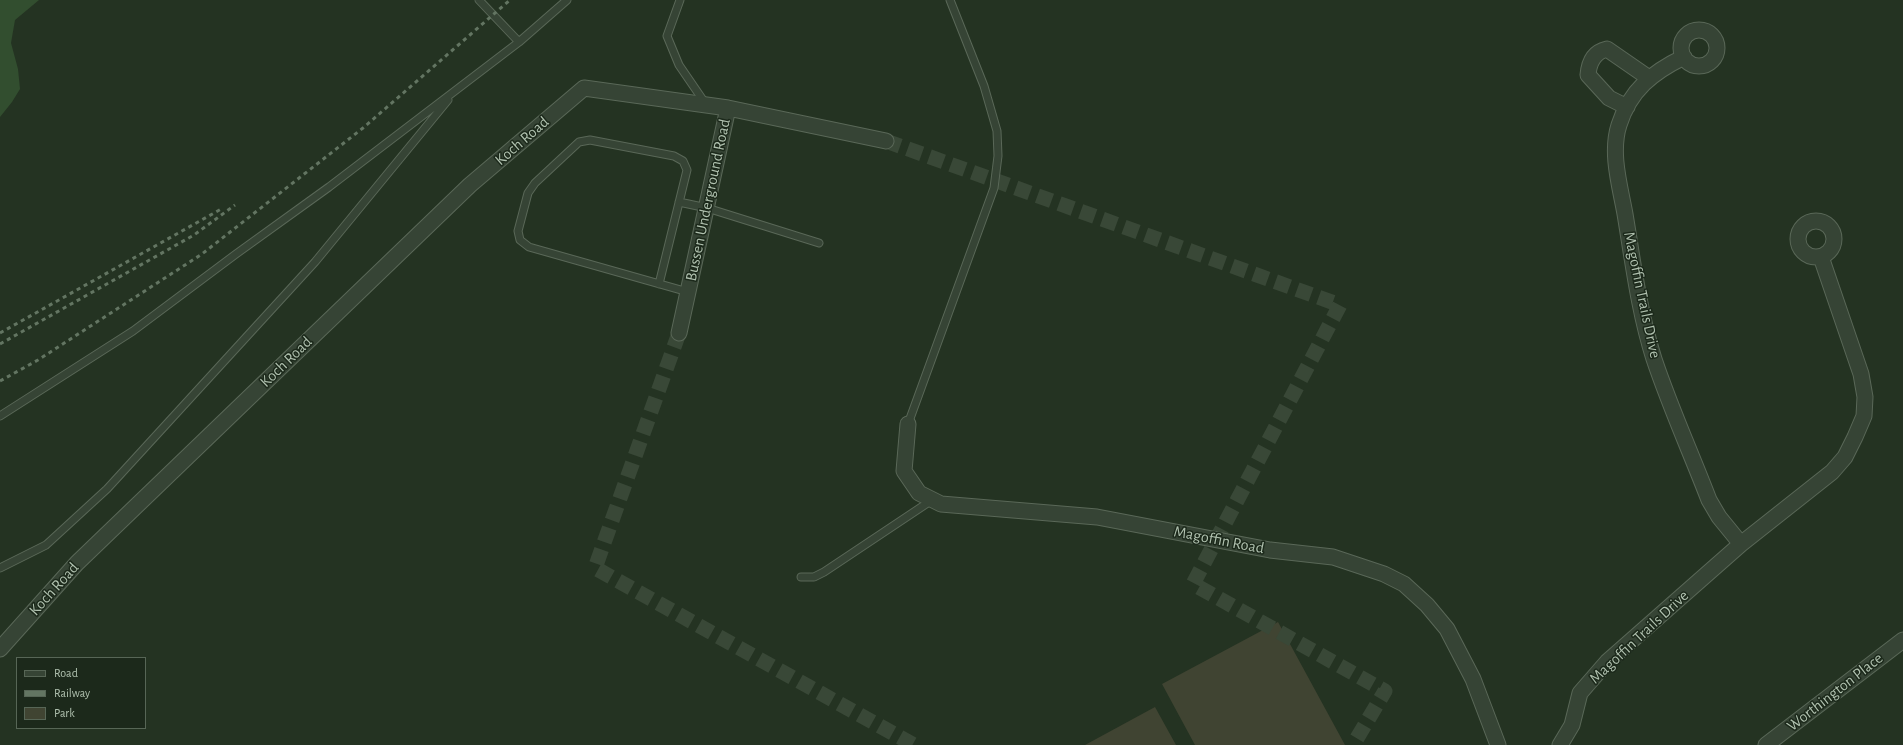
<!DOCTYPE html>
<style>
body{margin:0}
#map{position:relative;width:1903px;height:745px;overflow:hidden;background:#243322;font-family:"Alegreya Sans",sans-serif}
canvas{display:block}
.legend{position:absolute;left:16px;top:657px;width:130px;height:72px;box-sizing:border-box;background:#1c291b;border:1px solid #576656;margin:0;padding:5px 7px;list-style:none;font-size:12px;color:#b0c1af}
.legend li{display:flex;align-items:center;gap:8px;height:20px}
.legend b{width:20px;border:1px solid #576656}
</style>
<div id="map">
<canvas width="1903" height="745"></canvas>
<ul class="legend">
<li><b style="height:5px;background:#364435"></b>Road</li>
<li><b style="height:5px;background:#637562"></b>Railway</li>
<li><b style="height:11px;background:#404432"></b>Park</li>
</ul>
</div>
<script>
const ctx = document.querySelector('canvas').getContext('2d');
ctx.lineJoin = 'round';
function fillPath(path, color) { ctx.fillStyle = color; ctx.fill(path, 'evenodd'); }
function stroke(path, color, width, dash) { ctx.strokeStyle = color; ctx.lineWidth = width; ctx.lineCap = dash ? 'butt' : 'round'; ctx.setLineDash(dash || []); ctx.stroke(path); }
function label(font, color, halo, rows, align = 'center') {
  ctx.font = font + ' "Alegreya Sans",sans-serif'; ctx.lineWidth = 3; ctx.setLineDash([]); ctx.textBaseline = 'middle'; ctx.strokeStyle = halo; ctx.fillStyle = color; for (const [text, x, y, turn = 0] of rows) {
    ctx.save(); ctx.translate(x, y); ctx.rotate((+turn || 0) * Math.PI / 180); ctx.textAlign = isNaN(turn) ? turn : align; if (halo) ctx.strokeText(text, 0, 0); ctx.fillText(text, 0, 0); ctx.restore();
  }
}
fillPath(new Path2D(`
 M1278 622 1345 745H1195L1162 684Z
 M1155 707 1176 745H1085Z`), '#404432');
fillPath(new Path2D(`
 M0 0H39L15 20 11 43 18 69 20 89 12 102 0 117Z`), '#324e2f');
stroke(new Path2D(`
 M886 141 1340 305 1193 584 1385 691 1353 745
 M679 333 595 568 914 745`), '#394837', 15, [15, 8]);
const lane = new Path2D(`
 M680 0 667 36 679 65 705 103
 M519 42 567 0
 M679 202 707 208 819 243
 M659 284 687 170 683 161 674 156 590 140 579 142 535 183 528 193 518 231 520 240 529 247 688 292
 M0 416 133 331 236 254 329 187 519 42 479 0
 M908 424 994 188 998 156 997 131 984 86 950 0
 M0 568 46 545 107 489 315 262 448 100
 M801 577H814L824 572 932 500`);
const street = new Path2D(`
 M1681 48a18 18 0 1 1 36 0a18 18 0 1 1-36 0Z
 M1684 57C1653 72 1630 90 1619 125 1610 153 1620 186 1625 214 1633 262 1639 312 1654 359 1670 407 1691 453 1709 500L1719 517 1741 544
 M1627 107 1609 98 1588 75C1589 62 1594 52 1607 49L1649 78
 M1798 239a18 18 0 1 1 36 0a18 18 0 1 1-36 0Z
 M679 333 728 108
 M908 424 904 471 919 493 941 504 1097 517 1270 550 1333 557 1384 574 1404 584 1427 605 1447 629 1473 679 1498 745
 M0 649 77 563 470 185 584 88 728 108 886 141
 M1560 745 1572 725 1580 693 1607 662 1741 544 1832 472 1845 457 1855 437 1864 416 1865 397 1861 374 1821 257
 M1766 745 1903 640`);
stroke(lane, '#5a6858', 9);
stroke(street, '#5a6858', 17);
stroke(lane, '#364435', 7);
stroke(street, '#364435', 15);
stroke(new Path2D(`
 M0 333 223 208
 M0 344 194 235 235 205
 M0 381 38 360 202 254 363 128 510 0`), '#637562', 3, [4, 4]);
label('16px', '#b0c1af', '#1c291b', [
 ["Koch Road",522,141,-41],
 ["Bussen Underground Road",708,200,-78],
 ["Magoffin Trails Drive",1642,295,78],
 ["Koch Road",286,362,-44],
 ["Magoffin Road",1219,540,11],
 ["Koch Road",54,589,-48],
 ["Magoffin Trails Drive",1639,637,-43],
 ["Worthington Place",1835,692,-38]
]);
</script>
